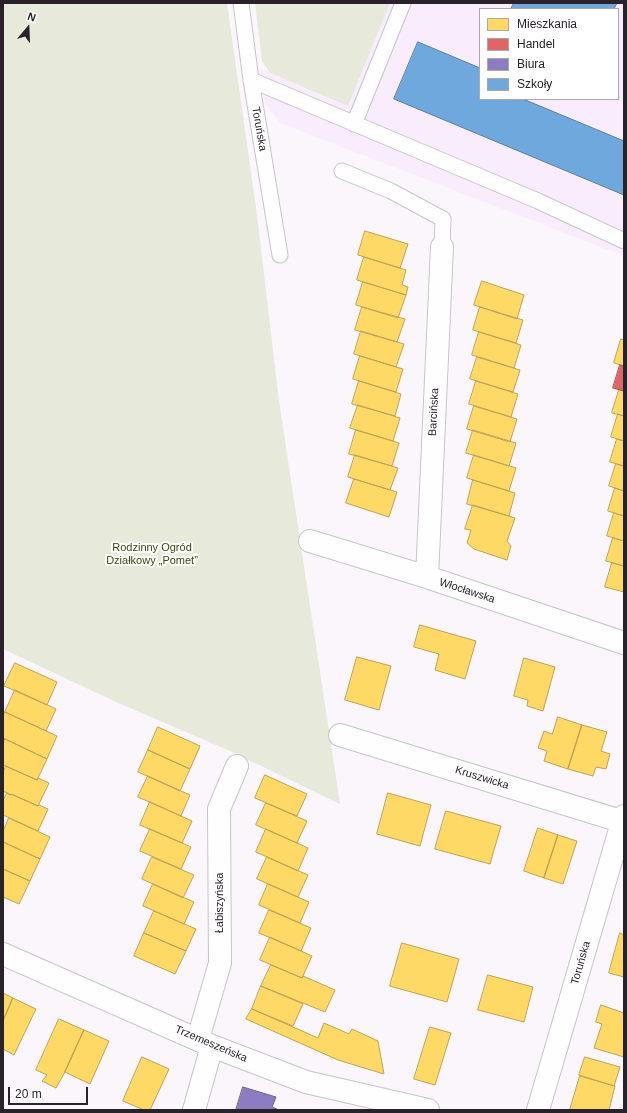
<!DOCTYPE html>
<meta charset="utf-8">
<style>
body{margin:0}
#map{position:relative;width:627px;height:1113px;overflow:hidden;background:#fbf6fc;font-family:Arial,sans-serif}
canvas{display:block}
.frame{position:absolute;inset:0;border:4px solid #29222b;pointer-events:none}
.legend{position:absolute;left:479px;top:8px;width:140px;height:92px;box-sizing:border-box;background:#fff;border:1px solid #a9a7aa;margin:0;padding:5px 7px;list-style:none;font-size:12px;color:#29222b}
.legend li{display:flex;align-items:center;gap:8px;height:20px}
.legend b{width:20px;border:1px solid #a9a7aa}
.north{position:absolute;left:8px;top:8px;width:40px;height:40px;-webkit-text-stroke:3px #fff;paint-order:stroke;rotate:19deg;font-size:11px;font-weight:700;line-height:16px;text-align:center;color:#29222b}
.north::after{content:'';display:block;margin:auto;width:14px;height:18px;background:#29222b;clip-path:polygon(50% 0,100% 100%,50% 72%,0 100%)}
.scale{position:absolute;left:8px;top:1087px;width:80px;height:18px;box-sizing:border-box;border:2px solid #29222b;border-top:0;padding-left:5px;font-size:12px;line-height:14px;white-space:nowrap;color:#29222b;-webkit-text-stroke:3px #fff;paint-order:stroke}
</style>
<div id="map">
<canvas width="627" height="1113"></canvas>
<div class="frame"></div>
<ul class="legend">
<li><b style="height:11px;background:#ffd966"></b>Mieszkania</li>
<li><b style="height:11px;background:#e06666"></b>Handel</li>
<li><b style="height:11px;background:#8e7cc3"></b>Biura</li>
<li><b style="height:11px;background:#6fa8dc"></b>Szkoły</li>
</ul>
<div class="north">N</div>
<div class="scale">20 m</div>
</div>
<script>
const ctx = document.querySelector('canvas').getContext('2d');
ctx.lineJoin = 'round';
function fillPath(path, color) { ctx.fillStyle = color; ctx.fill(path, 'evenodd'); }
function stroke(path, color, width, dash) { ctx.strokeStyle = color; ctx.lineWidth = width; ctx.lineCap = dash ? 'butt' : 'round'; ctx.setLineDash(dash || []); ctx.stroke(path); }
function label(font, color, halo, rows, align = 'center') {
  ctx.font = font + ' Arial,sans-serif'; ctx.lineWidth = 4; ctx.setLineDash([]); ctx.textBaseline = 'middle'; ctx.strokeStyle = halo; ctx.fillStyle = color; for (const [text, x, y, turn = 0] of rows) {
    ctx.save(); ctx.translate(x, y); ctx.rotate((+turn || 0) * Math.PI / 180); ctx.textAlign = isNaN(turn) ? turn : align; if (halo) ctx.strokeText(text, 0, 0); ctx.fillText(text, 0, 0); ctx.restore();
  }
}
fillPath(new Path2D(`
 M390 3H624V256L280 123 265 104 260 70 266 69 270 73 348 106ZM480 9H618V99H480Z`), '#f9edfd');
fillPath(new Path2D(`
 M3 3H227L257 215 279 401 340 804 230 751 116 702 3 649Z
 M255 3H390L348 106 270 73 262 61Z`), '#e7e9db');
const homes = new Path2D(`
 M365 231 408 244 400 268 358 255Z
 M364 257 406 270 402 285 408 287 406 295 357 280Z
 M482 281 524 295 517 319 474 305Z
 M363 282 406 295 398 318 356 305Z
 M362 307 405 319 397 342 355 330Z
 M480 307 523 320 516 343 473 330Z
 M361 331 404 344 396 367 354 354Z
 M479 332 521 345 514 368 472 355Z
 M621 339 624 340V366L614 363Z
 M360 356 403 369 396 392 353 379Z
 M477 357 520 370 513 392 470 379Z
 M359 381 401 394 395 416 352 404Z
 M476 381 518 394 511 417 469 404Z
 M619 390 624 391V416L612 413Z
 M358 405 400 418 393 441 350 428Z
 M474 406 517 419 510 442 467 429Z
 M618 414 624 416V441L611 437Z
 M356 430 399 443 392 466 349 454Z
 M473 430 516 443 509 466 466 453Z
 M617 439 624 441V466L610 462Z
 M355 455 398 468 390 490 348 477Z
 M474 455 516 468 509 491 467 478Z
 M616 464 624 466V491L609 486Z
 M354 479 397 492 389 517 346 503Z
 M473 480 515 493 509 516 467 504Z
 M615 488 624 491V516L608 511Z
 M473 505 515 518 507 541 511 546 507 560 474 549 467 543 471 530 465 529Z
 M614 513 624 516V541L607 536Z
 M613 538 624 541V566L606 561Z
 M612 563 624 566V592L605 587Z
 M420 625 476 641 465 679 435 670 439 654 414 647Z
 M357 657 391 666 379 710 345 700Z
 M524 658 555 667 543 711 527 706 528 700 514 696Z
 M15 663 57 682 47 705 4 686Z
 M15 690 56 709 46 731 5 712Z
 M5 712 57 736 47 759 3 738V717Z
 M558 717 582 725 568 769 544 761 547 751 538 748 544 731 552 734Z
 M582 725 607 732 601 751 610 754 606 769 596 767 593 776 568 769Z
 M158 727 200 746 190 769 148 750Z
 M5 739 47 759 37 780 3 765V745Z
 M148 750 190 769 180 791 138 772Z
 M6 766 37 780 38 778 49 783 38 806 11 794V795L3 791V773Z
 M265 775 307 794 297 816 255 798Z
 M148 776 190 795 181 816 138 797Z
 M7 793 11 795V794L38 806 39 805 48 809 38 831 3 815V801Z
 M388 793 431 805 420 846 377 834Z
 M150 802 192 821 182 843 140 825Z
 M266 803 307 821 297 843 256 825Z
 M446 811 501 826 490 864 435 849Z
 M9 818 50 837 40 859 3 842V832Z
 M538 828 558 835 544 878 524 871Z
 M150 829 191 847 181 869 140 851Z
 M266 829 308 848 298 871 256 852Z
 M558 835 577 841 563 884 544 878Z
 M3 842 40 859 30 881 3 869Z
 M152 857 194 875 183 898 142 879Z
 M267 857 308 875 298 897 257 879Z
 M3 869 30 881 19 904 3 897Z
 M153 884 194 902 184 924 143 906Z
 M268 884 309 902 300 923 259 905Z
 M269 910 311 928 301 951 259 933Z
 M154 911 196 929 186 951 144 933Z
 M144 933 186 951 175 974 134 956Z
 M620 933 624 935V977L609 973Z
 M270 937 312 956 302 978 260 960Z
 M402 943 459 959 447 1002 390 986Z
 M271 965 302 978 303 976 335 990 325 1012 261 986Z
 M488 975 533 987 524 1022 478 1010Z
 M261 986 303 1004 293 1026 252 1009Z
 M3 993 13 998 3 1021Z
 M13 998 36 1009 14 1055 3 1049V1021Z
 M601 1005 624 1013V1057L594 1048 602 1024 596 1022Z
 M252 1009 318 1038 324 1023 349 1034 352 1029 378 1041 384 1074 338 1060 246 1019Z
 M59 1019 84 1030 65 1072 56 1088 42 1081 47 1075 36 1070Z
 M430 1027 451 1033 435 1085 414 1079Z
 M84 1030 109 1041 90 1084 65 1072Z
 M142 1057 169 1069 150 1110H144L123 1101Z
 M585 1057 620 1067 614 1086 579 1075Z
 M580 1076 615 1086 609 1110H570Z`);
fillPath(homes, '#ffd966');
stroke(homes, '#bfa254', 1);
const shops = new Path2D(`
 M620 365 624 366V391L613 388Z`);
fillPath(shops, '#e06666');
stroke(shops, '#a95254', 1);
const offices = new Path2D(`
 M243 1087 276 1097 272 1107 279 1110H236Z`);
fillPath(offices, '#8e7cc3');
stroke(offices, '#706195', 1);
const schools = new Path2D(`
 M514 3H617L614 9H511Z
 M418 42 480 68V99H523L624 141V195L394 99Z`);
fillPath(schools, '#6fa8dc');
stroke(schools, '#5a80a7', 1);
const service = new Path2D(`
 M241 3 251 80 280 255
 M251 80 538 201 624 241
 M354 124 403 3
 M342 171 391 191 443 219 442 247`);
const minor = new Path2D(`
 M310 541 427 577 624 643
 M427 577 442 247
 M340 735 624 822
 M3 954 212 1046 306 1082 428 1110
 M198 1039 220 963 219 809 237 766
 M194 1110 212 1046
 M538 1110 624 816`);
stroke(service, '#c9c3ca', 17);
stroke(minor, '#c9c3ca', 24);
stroke(service, '#fefeff', 15);
stroke(minor, '#fefeff', 22);
label('11px', '#29222b', '#fff', [
 ["Toruńska",259,129,80],
 ["Barcińska",434,412,-87],
 ["Włocławska",467,591,18],
 ["Kruszwicka",482,778,17],
 ["Łabiszyńska",220,903,-90],
 ["Toruńska",581,963,-74],
 ["Trzemeszeńska",211,1044,23]
]);
label('11px', '#3b460c', '#fff', [
 ["Rodzinny Ogród",152,548],
 ["Działkowy „Pomet”",152,561]
]);
</script>
